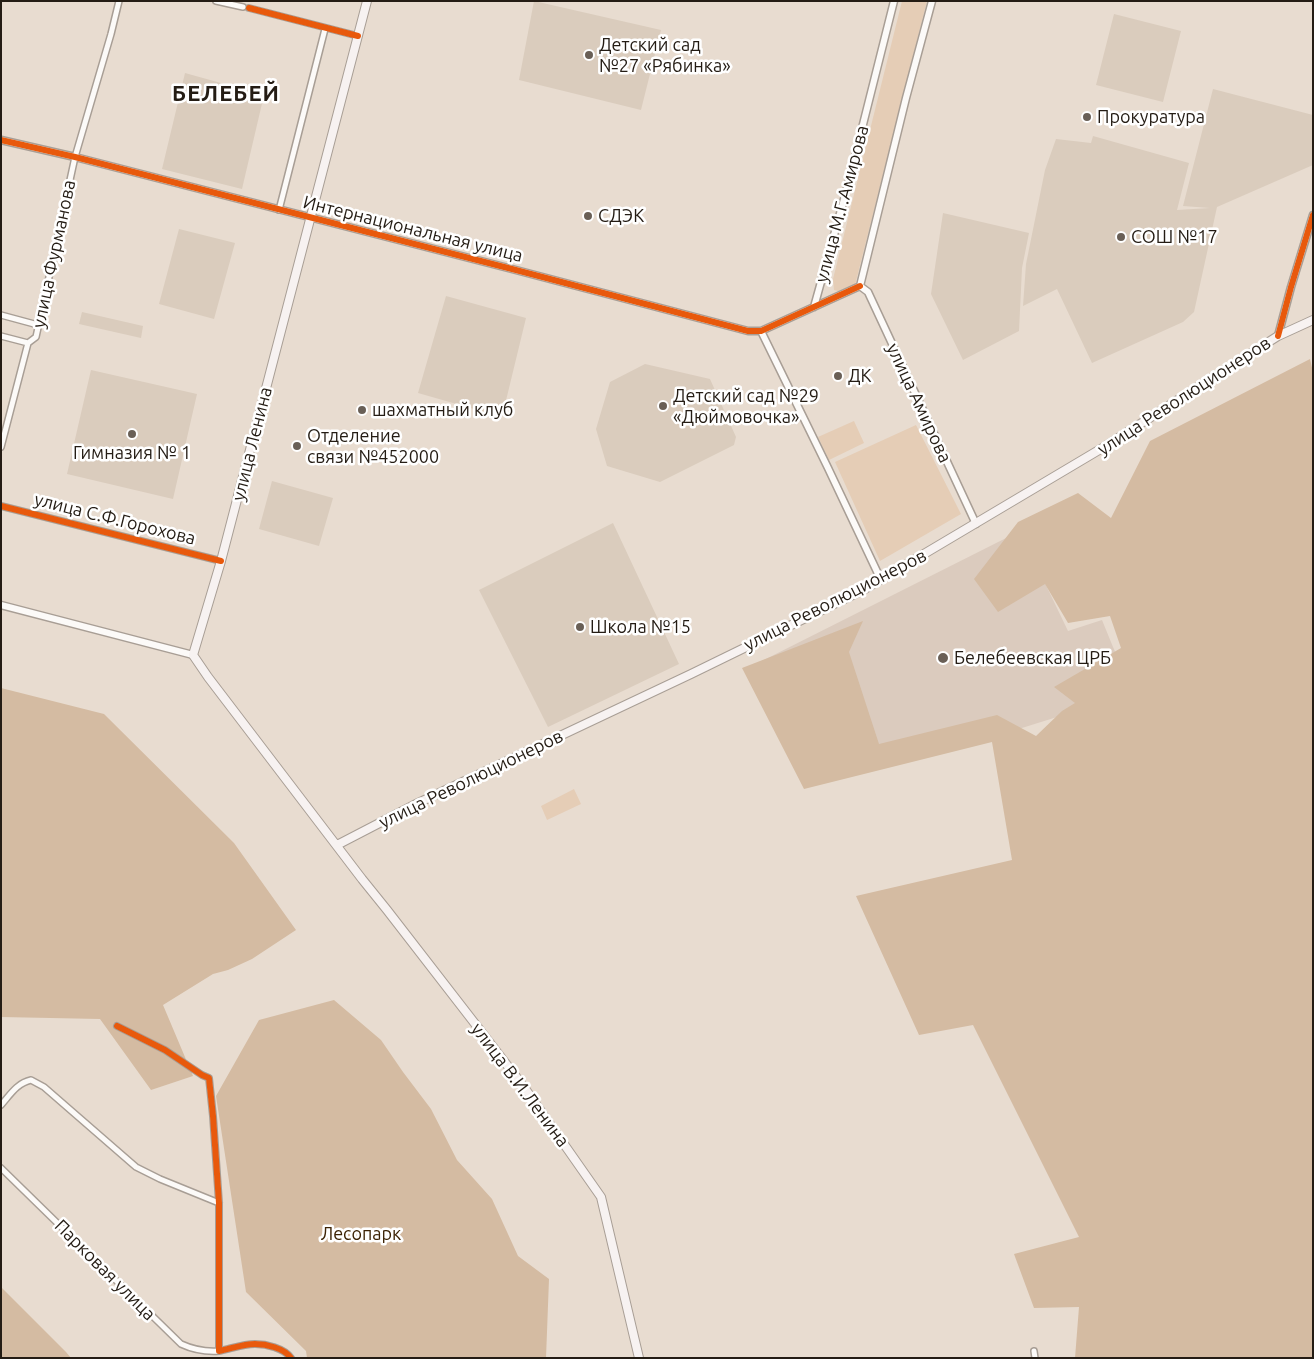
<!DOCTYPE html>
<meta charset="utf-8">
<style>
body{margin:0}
#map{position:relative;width:1314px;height:1359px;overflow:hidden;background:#e8dcd0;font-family:Ubuntu,sans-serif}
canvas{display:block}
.frame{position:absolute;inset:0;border:2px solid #241c14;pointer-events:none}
</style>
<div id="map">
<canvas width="1314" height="1359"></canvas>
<div class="frame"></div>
</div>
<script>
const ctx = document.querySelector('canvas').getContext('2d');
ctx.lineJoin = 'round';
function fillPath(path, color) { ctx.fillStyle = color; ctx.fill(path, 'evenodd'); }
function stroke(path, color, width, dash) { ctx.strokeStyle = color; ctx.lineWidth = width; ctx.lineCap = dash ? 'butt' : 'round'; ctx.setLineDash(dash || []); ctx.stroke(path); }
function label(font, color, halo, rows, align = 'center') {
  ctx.font = font + ' Ubuntu,sans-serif'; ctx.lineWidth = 5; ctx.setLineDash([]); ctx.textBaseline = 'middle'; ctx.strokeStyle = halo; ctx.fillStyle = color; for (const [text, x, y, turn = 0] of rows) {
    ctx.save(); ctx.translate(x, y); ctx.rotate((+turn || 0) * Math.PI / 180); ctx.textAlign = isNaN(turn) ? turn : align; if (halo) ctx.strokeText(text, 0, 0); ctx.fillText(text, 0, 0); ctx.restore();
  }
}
fillPath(new Path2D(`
 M534 1 661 30 641 110 519 80Z
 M1114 14 1181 31 1163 102 1096 85Z
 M185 73 264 95 242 189 162 169Z
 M1213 89 1313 115V165L1217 207 1194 312 1183 322 1092 363 1057 289 1023 306 1026 264 1045 170 1056 139 1091 143 1093 136 1189 163 1177 210 1210 208 1183 206Z
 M943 213 1029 233 1022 268 1019 331 963 360 931 294Z
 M179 229 235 243 214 319 159 304Z
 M446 296 526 318 502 417 418 393Z
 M82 312 143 326 141 338 79 324Z
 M645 364 710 379 736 437 734 445 660 482 607 466 596 429 610 382Z
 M91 370 197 394 173 499 67 474Z
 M272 481 333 498 319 546 259 529Z
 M613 523 679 664 548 727 479 590Z`), '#daccbd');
fillPath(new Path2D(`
 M1020 531 1068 631 1102 620 1113 647 1134 693 1009 732 804 787 746 669Z`), '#dbcbbe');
fillPath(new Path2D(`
 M902 1H927L855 285 844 293 834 290 833 279Z
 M854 421 864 443 829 460 818 437Z
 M916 425 961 514 880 561 835 462Z
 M574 789 581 804 547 820 541 806Z`), '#e5cdb6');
fillPath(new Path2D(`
 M1310 359 1313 372V1358H1075L1079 1307 1034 1308 1014 1254 1079 1237 973 1025 919 1035 856 896 1012 860 992 742 804 789 742 668 863 621 849 652 879 744 997 715 1036 736 1062 711 1075 703 1054 687 1121 648 1110 616 1068 623 1045 584 998 612 974 579 1018 522 1078 493 1111 518 1150 441Z
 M1 688 104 714 234 843 296 930 252 959 228 970 213 974 163 1005 193 1076 151 1090 100 1019 1 1017Z
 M334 1000 381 1040 403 1072 431 1109 457 1160 492 1199 518 1256 549 1279 546 1358H307L306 1351 246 1292 216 1096 259 1020Z
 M1 1287 66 1352 71 1358H1Z`), '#d4bba2');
const minor = new Path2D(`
 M216 1 243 7
 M249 8 358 36
 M279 210 325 29
 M1 315 38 325
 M1 336 28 343
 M1 447 28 343 36 337 75 157 111 34 119 1
 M1 506 221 561
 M117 1026 165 1050 202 1075 209 1078 213 1116 219 1203V1351C230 1349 243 1344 255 1344 266 1344 284 1348 291 1358
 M1 1105C10 1095 17 1083 31 1080L44 1087 136 1167 160 1179 219 1203
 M1 1168 181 1344C194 1350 205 1352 219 1351
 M1034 1351 1035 1358`);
const tertiary = new Path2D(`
 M1 140 75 157 512 269 748 331H761L860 286
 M860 286 906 98 932 1
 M860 286 868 292 976 524
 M814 307 846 192 894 1
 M761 331 828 468 881 580
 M1278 336 1291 287 1313 215
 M1 605 193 655`);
const secondary = new Path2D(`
 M367 1 221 561 193 655 208 677 362 879 387 910 524 1087 601 1197 639 1358
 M337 845 418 803 691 674 865 589 1104 447 1278 336 1313 320`);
stroke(minor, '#a89e95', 8);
stroke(tertiary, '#a89e95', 9);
stroke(secondary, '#a89e95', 10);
stroke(minor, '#fcfaf8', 5);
stroke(tertiary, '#fcfaf8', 6);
stroke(secondary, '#f7f2f1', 8);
stroke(new Path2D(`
 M249 8 358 36
 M1 140 75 157 512 269 748 331H761L860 286
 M1278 336 1291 287 1313 215
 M1 506 221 561
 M117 1026 165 1050 202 1075 209 1078 213 1116 219 1203V1351C230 1349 243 1344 255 1344 266 1344 284 1348 291 1358`), '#e8590c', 6);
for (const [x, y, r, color] of [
 [589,55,5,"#695f56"],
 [1087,117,5,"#695f56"],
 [588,216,5,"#695f56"],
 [1121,237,5,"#695f56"],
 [838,376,5,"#695f56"],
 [663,406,5,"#695f56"],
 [362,410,5,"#695f56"],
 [132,434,5,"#695f56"],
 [297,446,5,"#695f56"],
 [580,627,5,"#695f56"],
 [943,658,6,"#695f56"]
]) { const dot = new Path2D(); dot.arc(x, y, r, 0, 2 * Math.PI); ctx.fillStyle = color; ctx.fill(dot); stroke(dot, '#fff', 2); }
label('18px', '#241c14', '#fff', [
 ["Детский сад",599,45],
 ["№27 «Рябинка»",599,66],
 ["Прокуратура",1097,117],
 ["СДЭК",598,216],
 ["СОШ №17",1131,237],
 ["ДК",848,376],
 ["Детский сад №29",673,396],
 ["«Дюймовочка»",673,417],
 ["шахматный клуб",372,410],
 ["Отделение",307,436],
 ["связи №452000",307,457],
 ["Гимназия № 1",132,453,"center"],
 ["Школа №15",590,627],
 ["Белебеевская ЦРБ",954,658]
], 'left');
label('18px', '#241c14', '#fff', [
 ["улица М.Г.Амирова",842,204,-75],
 ["Интернациональная улица",413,229,14],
 ["улица Фурманова",54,254,-78],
 ["улица Революционеров",1184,396,-33],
 ["улица Амирова",919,403,65],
 ["улица Ленина",252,444,-76],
 ["улица С.Ф.Горохова",115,519,14],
 ["улица Революционеров",835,600,-27],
 ["улица Революционеров",471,779,-26],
 ["улица В.И.Ленина",520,1085,53],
 ["Парковая улица",105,1270,45]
]);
label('18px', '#3d2305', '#fff', [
 ["Лесопарк",361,1234]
]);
ctx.letterSpacing = '1px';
label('bold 22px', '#241c14', '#fff', [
 ["БЕЛЕБЕЙ",226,94]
]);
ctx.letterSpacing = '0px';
</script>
